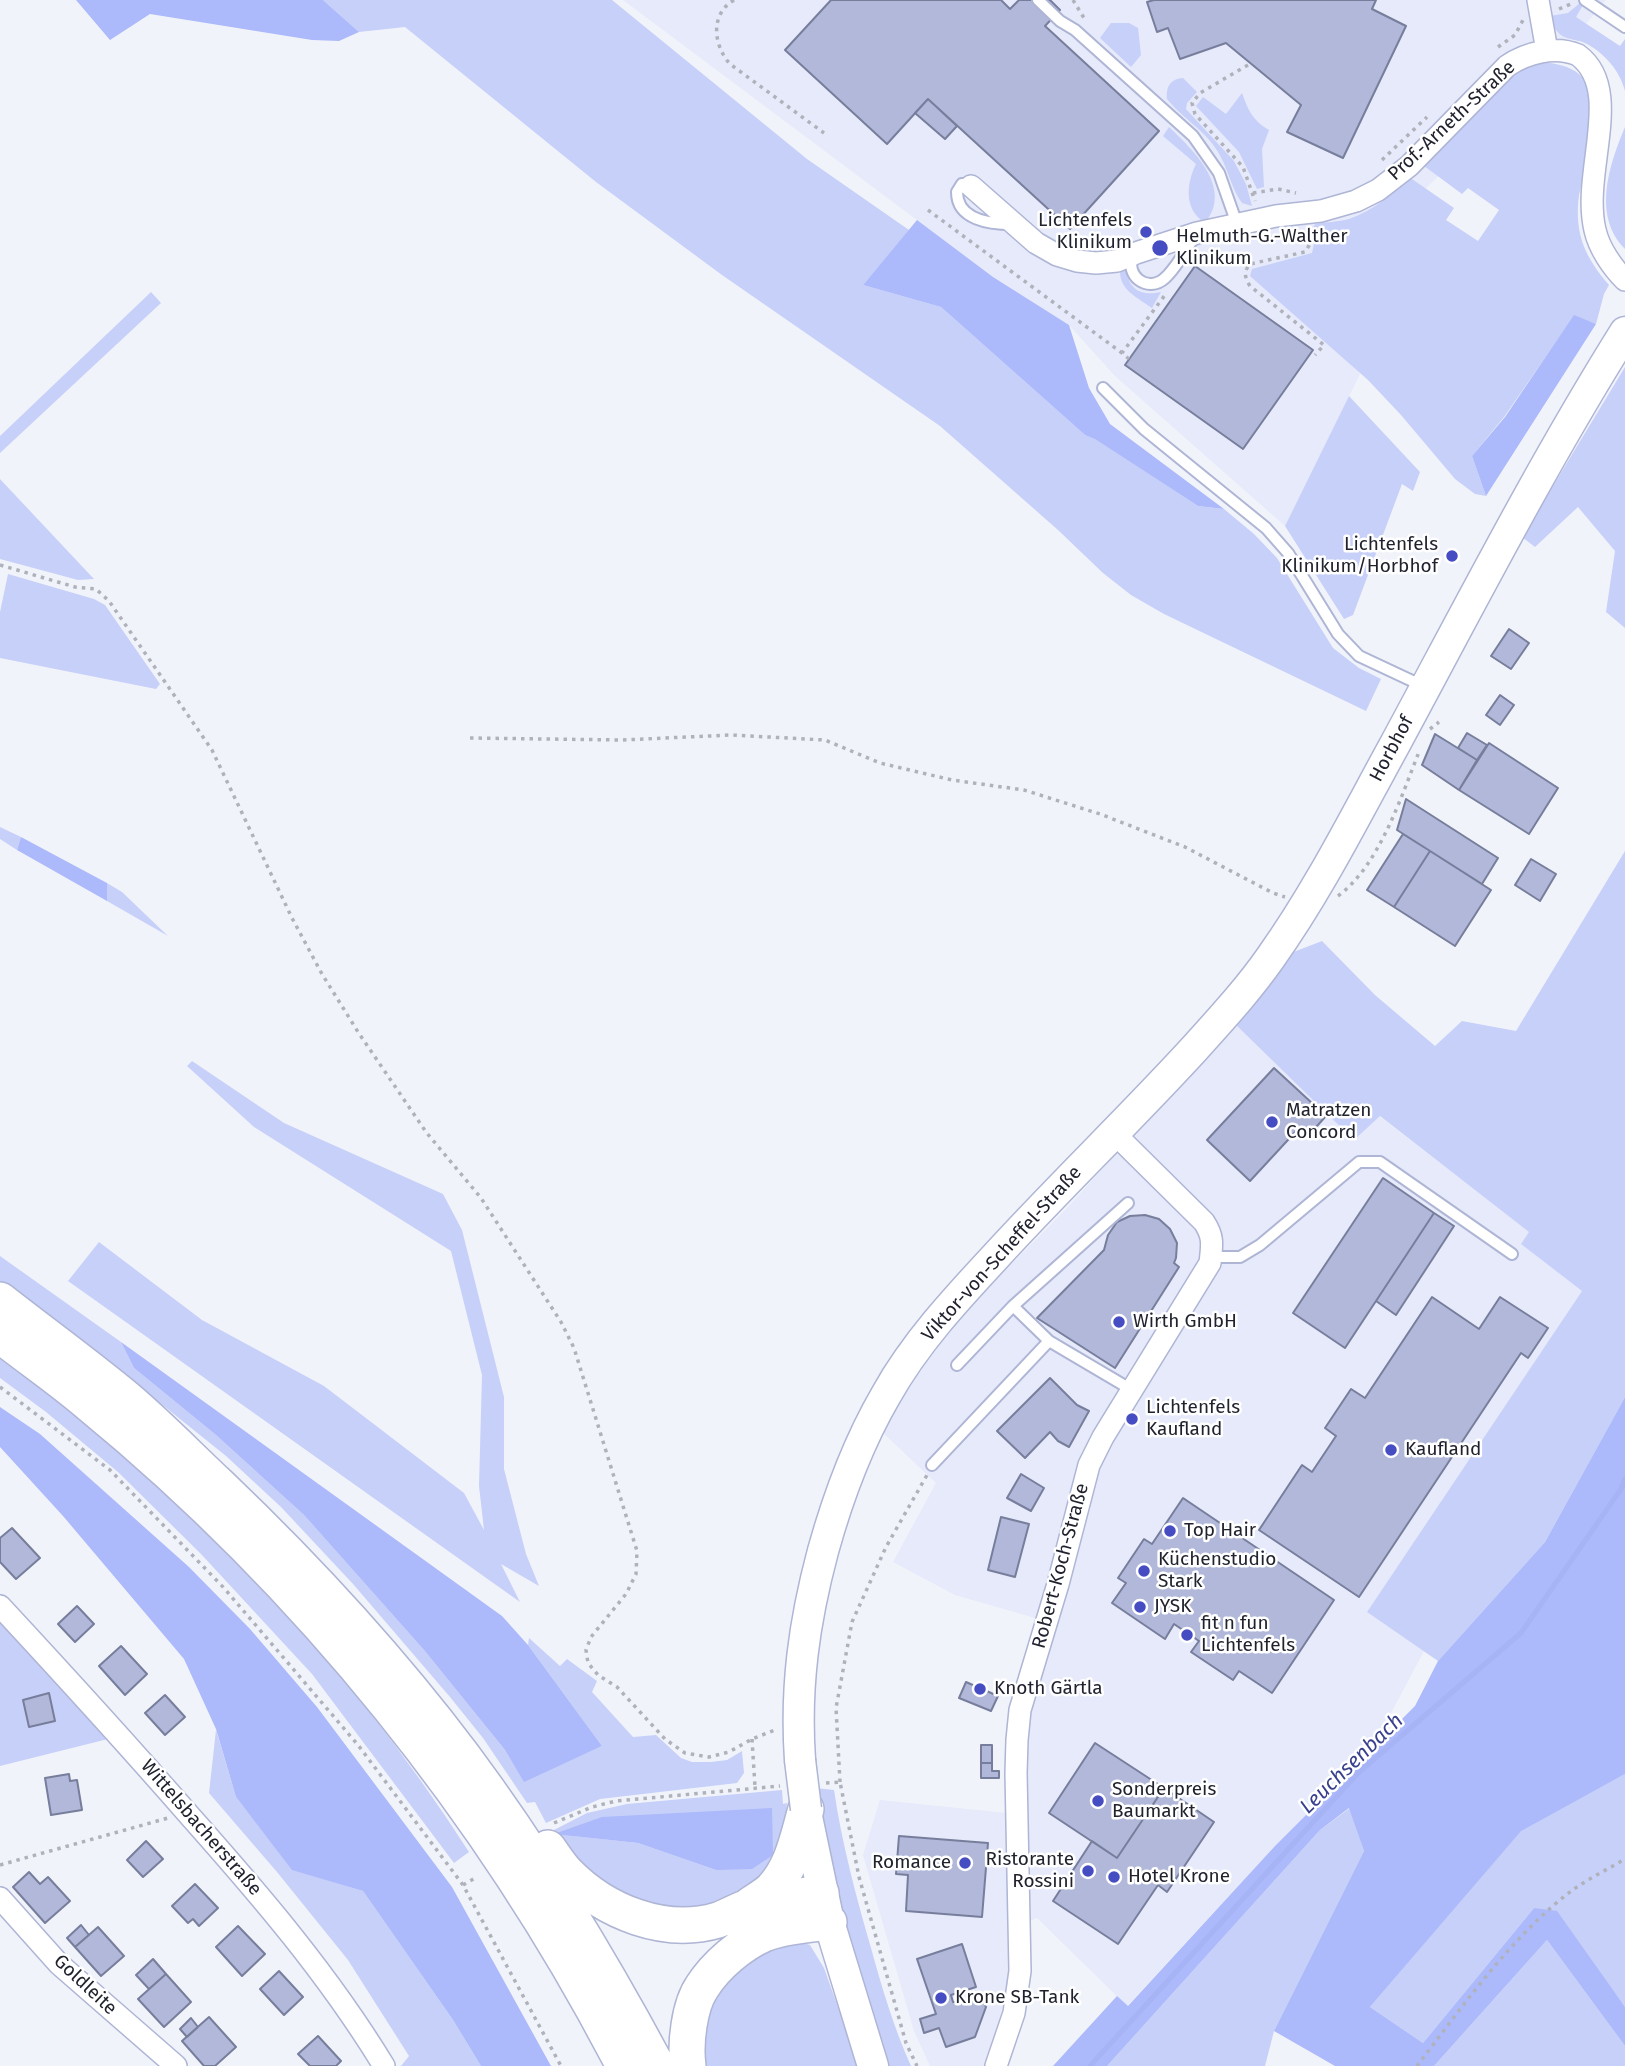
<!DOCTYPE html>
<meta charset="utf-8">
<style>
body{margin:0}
canvas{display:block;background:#f1f3fa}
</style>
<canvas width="1625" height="2066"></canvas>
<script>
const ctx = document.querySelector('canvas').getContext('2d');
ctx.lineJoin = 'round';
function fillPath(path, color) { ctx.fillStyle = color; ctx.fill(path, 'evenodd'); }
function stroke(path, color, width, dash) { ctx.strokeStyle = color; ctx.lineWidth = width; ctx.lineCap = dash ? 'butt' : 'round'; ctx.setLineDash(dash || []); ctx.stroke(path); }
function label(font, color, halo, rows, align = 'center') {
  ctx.font = font + ' "Fira Sans",sans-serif'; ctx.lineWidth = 5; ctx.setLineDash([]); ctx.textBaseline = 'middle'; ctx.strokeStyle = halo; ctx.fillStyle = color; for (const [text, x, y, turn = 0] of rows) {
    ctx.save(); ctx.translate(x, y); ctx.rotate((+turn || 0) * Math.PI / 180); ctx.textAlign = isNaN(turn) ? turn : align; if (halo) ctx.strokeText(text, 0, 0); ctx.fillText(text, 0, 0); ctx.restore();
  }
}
fillPath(new Path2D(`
 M623 0H1606L1584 26 1471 144 1307 305 1360 374 1285 526 1115 376 1069 325 993 277Z
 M1234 1023 1354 1139 1379 1116 1530 1232 1521 1244 1582 1291 1367 1612 1424 1651 1373 1747 1275 1846 1127 2006 1037 1918 1008 1929V1981L996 2036 984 2066H930L914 2031 863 1855 880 1800 1026 1815 1028 1727 1038 1686 1056 1624 955 1595 893 1562 936 1483 881 1431 886 1418 961 1315 1067 1208Z`), '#e6eafa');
fillPath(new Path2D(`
 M323 0H612L807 159 909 230 863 285 941 307 1085 435 1094 438 1198 506 1224 509 1254 534 1277 558 1333 648 1359 668 1381 679 1366 711 1164 614 1131 595 1103 573 1058 530 940 426 722 275 596 182 405 27 359 32Z
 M1580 3 1583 5 1576 17 1620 46 1625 39V91C1620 71 1605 54 1587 44 1580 40 1568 40 1561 35 1555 31 1552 23 1550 16L1568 13Z
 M1111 23H1129L1138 28 1141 55 1131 67 1100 38Z
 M1542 62C1570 65 1579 70 1596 93 1593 116 1591 140 1588 164 1586 174 1581 184 1579 195 1574 234 1585 257 1609 285L1604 294 1596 324 1574 316 1504 417 1472 456 1486 496 1475 494 1455 479 1401 415 1368 380 1250 276 1252 269 1312 253 1314 244 1310 234 1315 224C1326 222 1338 222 1349 219 1373 211 1392 194 1409 177L1454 208 1446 220 1478 241 1499 210 1468 188 1462 194 1420 163 1510 78 1526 67Z
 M1183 78 1197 92 1187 103 1186 109 1234 161 1246 184 1252 206 1242 203C1231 188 1228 168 1218 152 1206 131 1182 118 1167 99 1166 87 1170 79 1183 78Z
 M1242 93C1248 110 1253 121 1269 130L1262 149 1264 187 1257 189 1239 152 1196 106 1203 97 1226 114Z
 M1169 127C1192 149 1231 185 1208 219L1201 220C1184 206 1187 182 1196 164L1163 136Z
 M1625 127V249C1592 216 1609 165 1625 127Z
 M1123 269 1126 271C1130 291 1142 296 1161 292L1152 308C1138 298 1120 290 1120 272Z
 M151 292 161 303 0 453V436Z
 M1625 367V628L1606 612 1615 551 1578 507 1535 547 1522 537Z
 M1349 396 1420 472 1413 491 1402 484 1353 615 1344 619 1285 526Z
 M0 480V479L94 579 78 580 0 559Z
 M8 574 94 599 105 605 160 684 156 689 0 658V612Z
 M0 827 21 837 17 850 0 839Z
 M1625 851V1397L1545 1542 1438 1661 1367 1612 1582 1291 1521 1244 1529 1232 1380 1116 1354 1140 1234 1023 1291 953 1322 941 1375 995 1435 1046 1462 1021 1516 1031Z
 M107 883 122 892 168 936 107 901Z
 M192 1061 284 1123 443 1194 462 1230 504 1397V1469L526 1554 539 1586 501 1564 520 1602 68 1281 99 1242 202 1320 324 1386 464 1493 484 1530 479 1486 482 1375 451 1251 254 1127 187 1066Z
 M0 1256 121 1342 134 1368 216 1435 304 1515 424 1650 505 1750 524 1781 602 1746 528 1645 529 1638 560 1666 567 1659 597 1681 592 1692 633 1737 656 1735 681 1758 692 1762H711L727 1760 742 1751 744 1773 737 1783 600 1799 546 1823 535 1802 527 1803 483 1738 450 1697 353 1584 281 1507 226 1456 134 1382 0 1282Z
 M0 1354C183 1491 346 1659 469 1852L454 1863 312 1674 201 1554 118 1472 46 1412 0 1378Z
 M0 1620 108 1739 0 1766Z
 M216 1730 236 1797 292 1869 363 1891 453 2020 481 2066H401L409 2056 348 1960 277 1872 209 1793Z
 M1625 1774V2007L1606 1982 1534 1908 1423 2043 1370 2007 1521 1830Z
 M815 1788 834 1790C842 1844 856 1896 871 1948 882 1988 894 2028 911 2066H888L850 1949Z
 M782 1790 783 1804 787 1803 784 1845 776 1862 727 1905 646 1910 571 1859 552 1831 587 1813 627 1804ZM556 1834 773 1855 716 1870 638 1843Z
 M1350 1808 1364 1851 1274 2031 1265 2066H1107L1320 1830Z
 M785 1937 810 1945 824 1968 859 2066H695L700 2006 720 1975Z
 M1547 1940 1625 2046V2066H1434Z`), '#c7d0f9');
fillPath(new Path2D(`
 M76 0H323L359 32 339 41 312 40 150 14 110 40Z
 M917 220 993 277 1069 325 1089 388 1110 424 1224 509 1198 506 1095 439 1085 435 941 307 863 285Z
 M1574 315 1596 324 1486 496 1472 456 1505 417Z
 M21 837 107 883V901L17 850Z
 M121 1342 502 1616 528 1645 602 1746 524 1782 505 1750 424 1650 304 1515 216 1435 134 1368Z
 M1625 1397V1774L1521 1831 1370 2007 1423 2043 1534 1908 1557 1911 1625 2007V2046L1547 1940 1434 2066H1335L1274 2031 1364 1851 1349 1808 1320 1830 1107 2066H1053L1117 1996 1128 2006 1275 1846 1415 1706 1438 1661 1545 1542Z
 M0 1407 40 1434 189 1567 250 1629 317 1707 452 1887 551 2066H481L453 2020 363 1891 292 1870 236 1797 216 1729 184 1659 63 1516 0 1447Z
 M772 1808 773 1855 752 1869 716 1870 638 1843 554 1834 602 1817Z`), '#acb9fa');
stroke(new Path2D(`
 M1090 2066 1358 1773 1521 1633 1621 1489 1625 1479`), '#a6b3f4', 5);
const building = new Path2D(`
 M831 0H1001L1010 9 1019 0H1050L1060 10 1045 26 1159 131 1070 229 928 99 887 144 785 50Z
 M1154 0H1376L1372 9 1406 26 1343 158 1287 132 1301 105 1226 43 1180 59 1168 28 1157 32 1147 2Z
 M928 99 957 126 945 139 915 113Z
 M1195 266 1313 350 1243 449 1125 365Z
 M1509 629 1529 643 1511 669 1491 656Z
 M1500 695 1514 705 1500 725 1486 715Z
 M1467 733 1487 745 1477 760 1458 748Z
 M1435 734 1477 760 1459 790 1422 765Z
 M1489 743 1558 788 1529 834 1459 790Z
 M1406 799 1498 858 1482 884 1397 830Z
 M1403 834 1430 851 1394 907 1367 890Z
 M1430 851 1491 890 1455 946 1394 907Z
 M1531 859 1556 874 1540 901 1515 885Z
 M1274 1068 1326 1116 1308 1136 1299 1128 1250 1181 1207 1140Z
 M1383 1178 1434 1213 1345 1348 1293 1313Z
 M1434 1213 1454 1226 1396 1315 1376 1301Z
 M1145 1215 1159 1219 1170 1229 1177 1243 1176 1258 1174 1263 1179 1267 1115 1368 1037 1318 1104 1250 1108 1235 1117 1222 1130 1216Z
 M1432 1297 1479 1329 1500 1297 1548 1328 1528 1358 1521 1353 1359 1597 1259 1530 1302 1465 1312 1472 1336 1436 1325 1428 1351 1389 1365 1398Z
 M1050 1378 1077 1405 1089 1411 1069 1447 1058 1441 1050 1432 1025 1458 997 1431Z
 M1021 1474 1044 1488 1031 1511 1007 1498Z
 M1183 1498 1334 1600 1272 1693 1239 1671 1233 1680 1191 1652 1199 1641 1174 1624 1165 1639 1112 1603 1126 1583 1118 1578 1144 1539 1152 1544Z
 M1001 1517 1029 1524 1015 1577 988 1570Z
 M12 1528 40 1558 16 1579 0 1562V1538Z
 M77 1606 94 1624 75 1642 58 1624Z
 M121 1646 147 1674 125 1695 99 1666Z
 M966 1682 998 1696 991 1711 959 1698Z
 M49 1693 55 1721 29 1727 23 1700Z
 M165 1695 185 1717 165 1735 145 1713Z
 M1095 1743 1164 1788 1117 1858 1049 1813Z
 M981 1745H992V1763H981Z
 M981 1763H992V1771H999V1778H981Z
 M69 1774 70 1781 77 1780 82 1810 51 1815 45 1778Z
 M1164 1788 1214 1822 1167 1892 1158 1885 1118 1944 1053 1901 1092 1841 1117 1858Z
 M899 1836 988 1843 982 1917 906 1911 908 1875 896 1874Z
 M146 1841 163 1859 143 1877 127 1860Z
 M29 1872 40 1884 48 1877 70 1901 45 1923 13 1887Z
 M195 1884 218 1908 199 1926 193 1919 188 1923 172 1906Z
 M81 1925 89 1935 75 1947 67 1938Z
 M238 1926 265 1954 242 1976 216 1947Z
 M98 1927 124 1956 101 1976 75 1947Z
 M962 1944 976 1987 951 1995 953 2002 983 2001 986 2007 975 2037 946 2047 939 2028 924 2033 920 2019 936 2014 917 1959Z
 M153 1959 166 1974 149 1989 136 1975Z
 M279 1971 303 1997 284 2015 260 1989Z
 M166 1974 191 2002 164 2027 138 1999Z
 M209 2017 236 2047 215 2066H204L182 2041Z
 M191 2018 198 2027 187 2037 180 2029Z
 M318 2036 341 2061 336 2066H310L298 2054Z`);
fillPath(building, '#b1b8d9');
stroke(building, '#777e9c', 2);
const service = new Path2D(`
 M1038 0 1060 21 1075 30 1193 136 1219 173 1237 224
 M1585 0 1625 27
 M971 186 962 184 957 192C957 220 990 224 1012 224
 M1134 255C1123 275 1148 294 1165 278 1177 267 1186 249 1195 236
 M1103 388 1144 429 1266 528 1288 553 1338 634 1359 656 1423 686
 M1211 1257H1240L1260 1245 1359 1162H1380L1512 1254
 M1013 1306 1049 1341
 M957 1365 1013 1306 1128 1203
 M932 1465 1049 1341 1132 1390`);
const minor = new Path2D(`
 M1538 0 1547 51
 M971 186 1036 243 1057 255 1077 261 1096 263 1117 261 1136 253 1197 233 1276 216 1321 211 1356 201 1378 190 1409 166 1507 66C1526 53 1555 45 1578 55 1625 90 1581 172 1595 230 1599 248 1612 267 1625 280
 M0 1606C64 1675 127 1744 189 1815 260 1895 328 1974 384 2066
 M0 1898 59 1964 176 2066
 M996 2066 1014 2013 1020 1971 1016 1773 1017 1740 1020 1710 1058 1584 1089 1465 1103 1437 1210 1263C1212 1245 1214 1237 1204 1222L1114 1133`);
const secondary = new Path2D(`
 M800 1760C795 1687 804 1622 823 1551 838 1497 858 1443 886 1395 915 1343 956 1299 996 1256 1061 1185 1130 1119 1195 1048 1221 1019 1248 990 1271 957 1318 891 1355 817 1394 746 1469 607 1541 466 1625 332
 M806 1812 829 1922 873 2066`);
const trunk = new Path2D(`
 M0 1300C42 1333 85 1364 126 1398 158 1425 188 1456 219 1485 307 1569 390 1659 463 1756 536 1854 599 1958 657 2066
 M0 1335C29 1358 60 1379 88 1403 309 1584 493 1813 624 2066
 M548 1848C554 1856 560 1866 567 1873 605 1912 665 1936 718 1920 727 1917 735 1912 743 1909 768 1900 795 1897 821 1893
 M750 1905C757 1900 766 1895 772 1889 793 1867 798 1836 806 1809
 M688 2066C685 2044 689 2006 702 1987 716 1965 741 1944 764 1934 784 1926 808 1925 829 1922`);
stroke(service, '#aeb5d5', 14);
stroke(minor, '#aeb5d5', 24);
stroke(secondary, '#aeb5d5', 33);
stroke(trunk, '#aeb5d5', 38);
stroke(new Path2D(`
 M734 0C710 14 713 45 730 64L824 133
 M1073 0 1084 18
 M1559 9 1571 4 1573 1
 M1498 47 1515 35 1523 20
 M1248 65 1200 93 1192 103 1195 114 1243 167 1255 201
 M1382 160 1427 117
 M1253 193 1278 189 1296 193
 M928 210 1122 353
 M1300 233 1305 235 1310 244 1305 252 1250 264C1243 272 1245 278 1250 286L1324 345 1315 355
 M1129 359 1122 353 1165 295
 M0 565 75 587 96 589 109 601 212 750 292 918 322 974 358 1032 426 1132 481 1198 561 1322 574 1348 637 1551 636 1574 626 1594 591 1637 586 1650 588 1663 598 1675 617 1687 665 1739 685 1753 709 1757 729 1752 752 1739 775 1730
 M1430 729 1439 722
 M470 738 622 740 731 735 825 740 880 763 952 780 1024 790 1100 814 1185 847 1273 893 1285 897
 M1338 896C1379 866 1401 797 1419 752
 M0 1387 110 1470 224 1588 358 1745 463 1885 561 2066
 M752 1739 755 1787
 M840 1782 836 1708 852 1622 886 1547 927 1475
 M826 1783 840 1782 859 1877 906 2043 917 2066
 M554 1823 592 1807 616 1801 780 1786
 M0 1865 168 1818
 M463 1885 475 1878
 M1417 2066C1462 2007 1514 1933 1574 1889 1590 1878 1608 1869 1625 1859`), '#b0b2bb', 3.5, [3.5, 5]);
stroke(service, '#fff', 10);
stroke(minor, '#fff', 21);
stroke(secondary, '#fff', 30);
stroke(trunk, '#fff', 35);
const secondaryBridge = new Path2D(`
 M800 1760 806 1809`);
stroke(secondaryBridge, '#aeb5d5', 33, []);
stroke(secondaryBridge, '#fff', 30);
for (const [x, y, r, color] of [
 [1146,232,7,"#464dc2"],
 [1160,248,9,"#464dc2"],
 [1452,556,7,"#464dc2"],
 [1272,1122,7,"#464dc2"],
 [1119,1322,7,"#464dc2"],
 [1132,1419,7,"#464dc2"],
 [1391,1450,7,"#464dc2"],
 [1170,1531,7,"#464dc2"],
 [1144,1571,7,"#464dc2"],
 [1140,1607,7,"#464dc2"],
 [1187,1635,7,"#464dc2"],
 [980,1689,7,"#464dc2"],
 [1098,1801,7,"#464dc2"],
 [965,1863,7,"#464dc2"],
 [1088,1871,7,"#464dc2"],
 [1114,1877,7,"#464dc2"],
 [941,1998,7,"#464dc2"]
]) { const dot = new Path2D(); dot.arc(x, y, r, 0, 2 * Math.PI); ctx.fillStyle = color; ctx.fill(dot); stroke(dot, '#fff', 2.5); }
label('19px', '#20222e', '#fff', [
 ["Prof.-Arneth-Straße",1452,121,-43],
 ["Horbhof",1392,749,-62],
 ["Viktor-von-Scheffel-Straße",1002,1254,-48],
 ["Robert-Koch-Straße",1061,1566,-75],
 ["Wittelsbacherstraße",201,1828,49],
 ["Goldleite",85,1985,43]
]);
label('19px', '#20222e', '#fff', [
 ["Lichtenfels",1132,221,"right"],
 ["Klinikum",1132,243,"right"],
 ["Helmuth-G.-Walther",1176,237],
 ["Klinikum",1176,259],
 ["Lichtenfels",1438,545,"right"],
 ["Klinikum/Horbhof",1438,567,"right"],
 ["Matratzen",1286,1111],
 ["Concord",1286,1133],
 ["Wirth GmbH",1133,1322],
 ["Lichtenfels",1146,1408],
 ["Kaufland",1146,1430],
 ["Kaufland",1405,1450],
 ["Top Hair",1184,1531],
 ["Küchenstudio",1158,1560],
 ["Stark",1158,1582],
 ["JYSK",1154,1607],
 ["fit n fun",1201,1624],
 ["Lichtenfels",1201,1646],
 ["Knoth Gärtla",994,1689],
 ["Sonderpreis",1112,1790],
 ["Baumarkt",1112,1812],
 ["Ristorante",1074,1860,"right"],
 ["Rossini",1074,1882,"right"],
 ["Romance",951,1863,"right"],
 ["Hotel Krone",1128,1877],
 ["Krone SB-Tank",955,1998]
], 'left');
label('italic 21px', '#39418d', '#fff', [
 ["Leuchsenbach",1352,1764,-44]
]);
</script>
